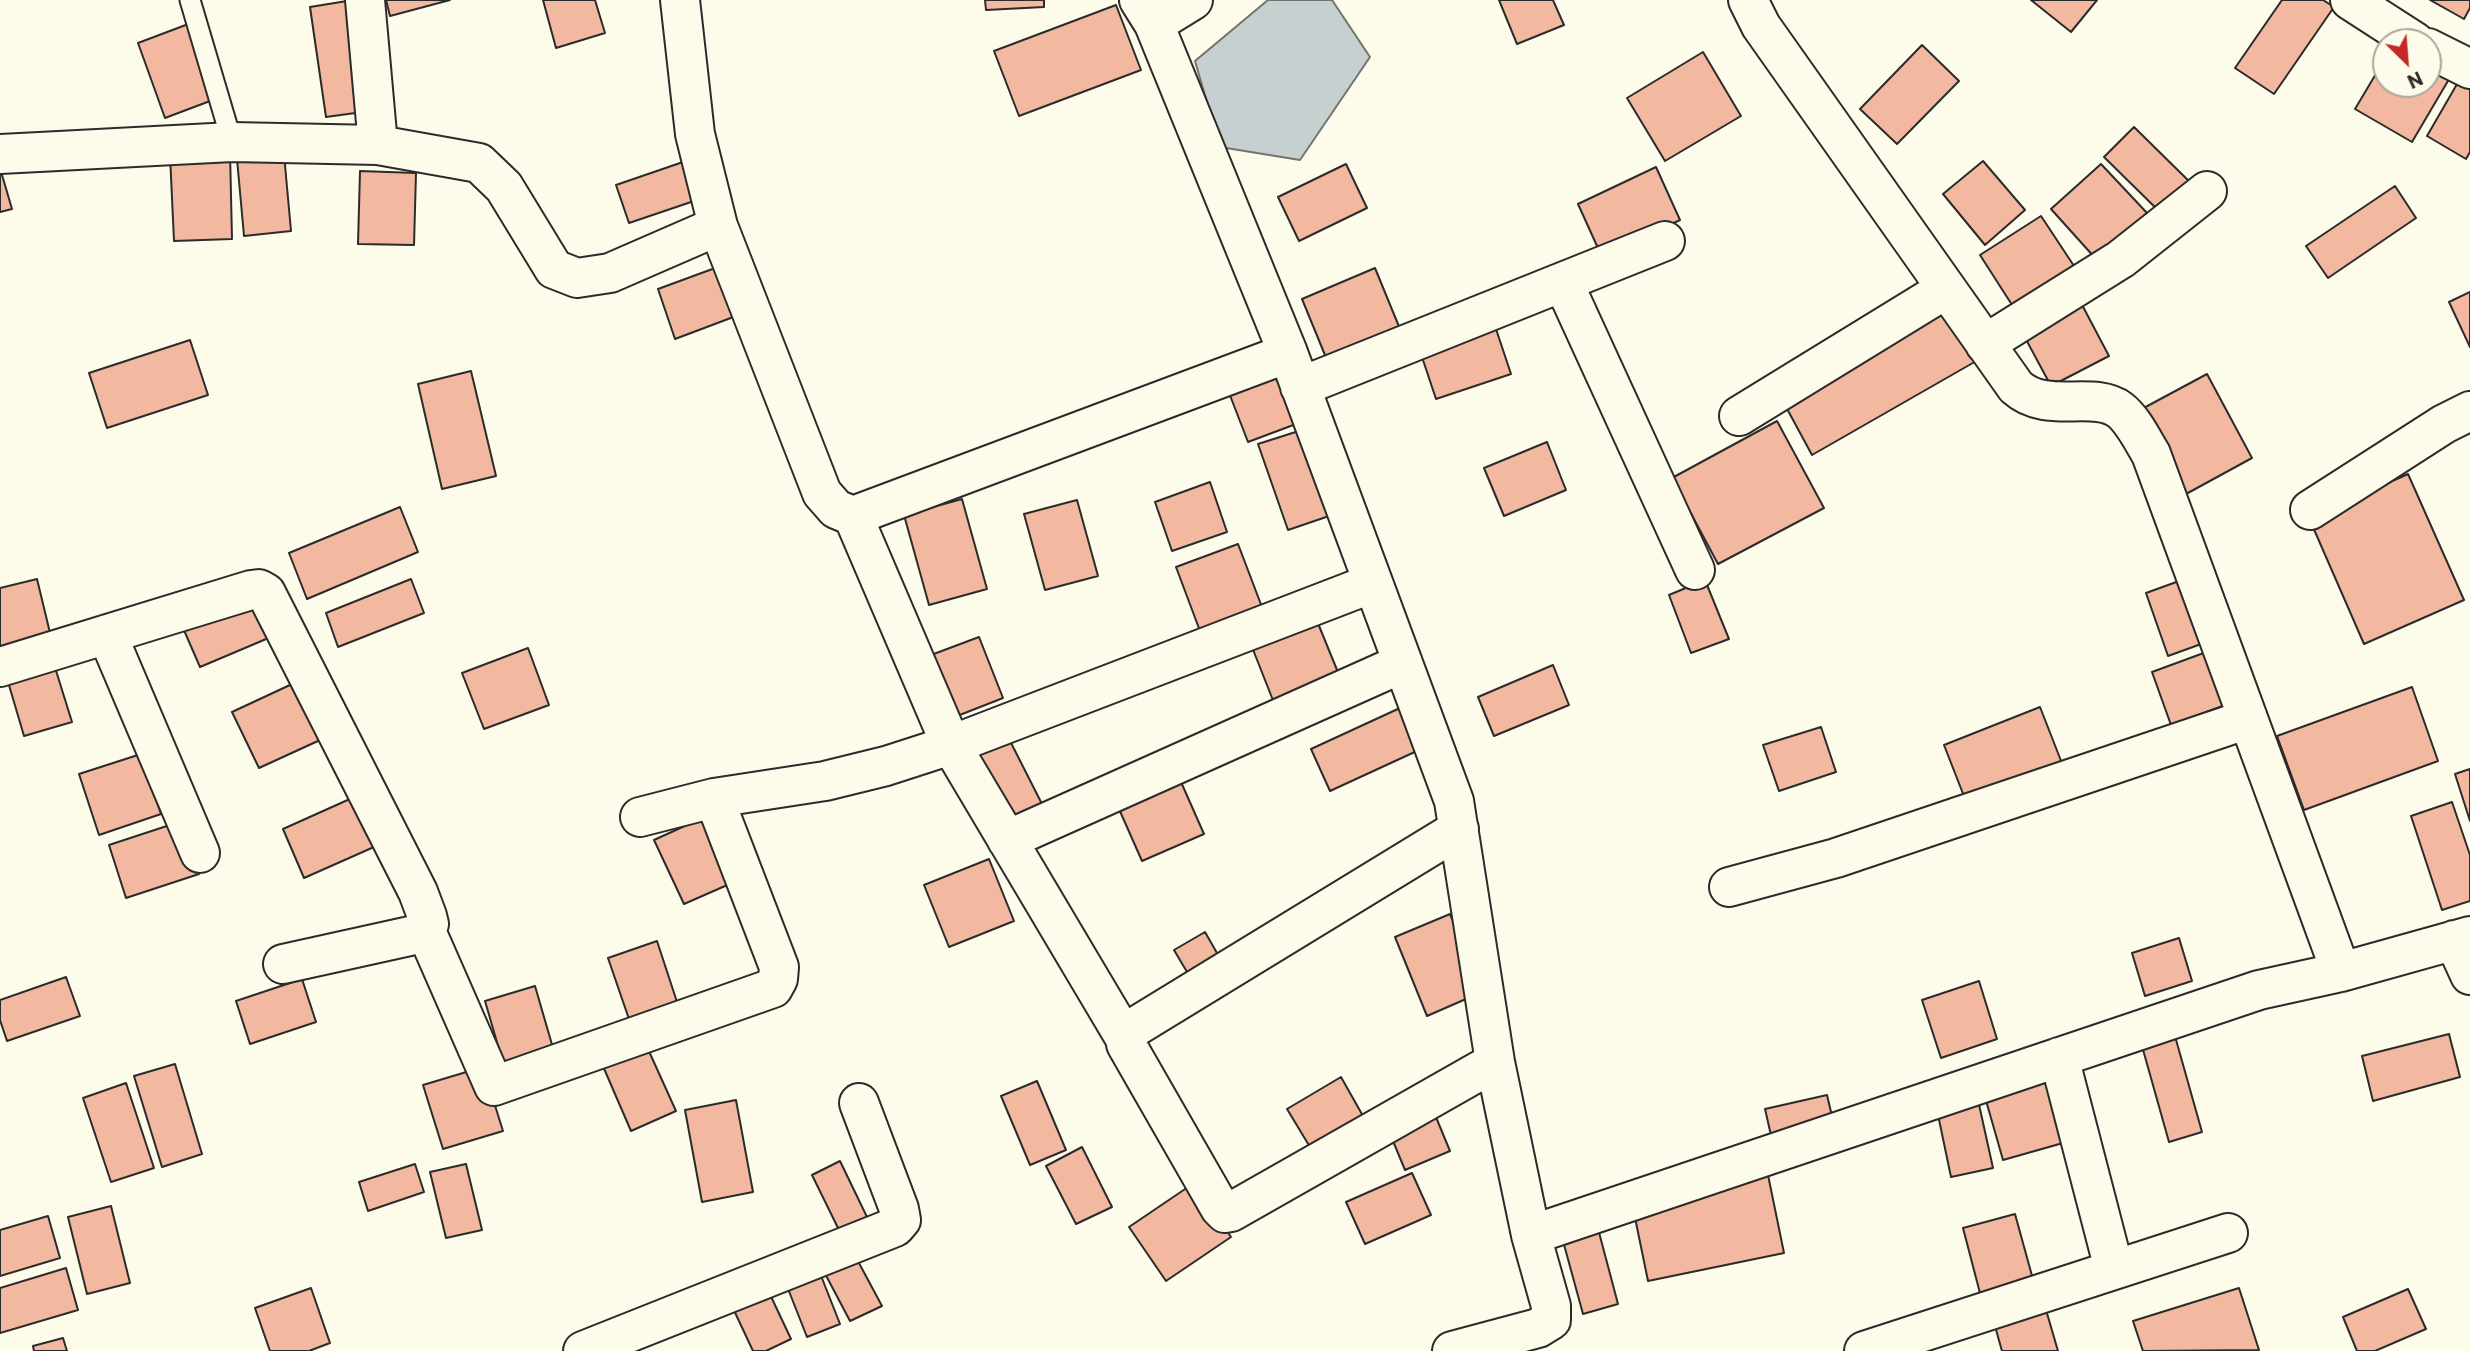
<!DOCTYPE html>
<style>
body{margin:0}
#map{position:relative;width:2470px;height:1351px;overflow:hidden;background:#fdfbea;font-family:Commissioner,sans-serif}
canvas{display:block}
.north{position:absolute;left:2372px;top:28px;width:70px;height:70px;box-sizing:border-box;background:#fdfbea;border:2px solid #a9a89e;border-radius:50%;rotate:155deg;font-size:19px;font-weight:700;line-height:28px;text-align:center;color:#2b2b2b}
.north::after{content:'';display:block;margin:auto;width:24px;height:32px;background:#c62828;clip-path:polygon(50% 0,100% 100%,50% 72%,0 100%)}
</style>
<div id="map">
<canvas width="2470" height="1351"></canvas>
<div class="north">N</div>
</div>
<script>
const ctx = document.querySelector('canvas').getContext('2d');
ctx.lineJoin = 'round';
function fillPath(path, color) { ctx.fillStyle = color; ctx.fill(path, 'evenodd'); }
function stroke(path, color, width, dash) { ctx.strokeStyle = color; ctx.lineWidth = width; ctx.lineCap = dash ? 'butt' : 'round'; ctx.setLineDash(dash || []); ctx.stroke(path); }
const water = new Path2D(`
 M1268 0H1332L1370 57 1300 160 1220 147 1195 61Z`);
fillPath(water, '#c7d0d0');
stroke(water, '#74746e', 2);
const building = new Path2D(`
 M353 0 370 111 326 117 310 7Z
 M386 0H450L390 16Z
 M543 0H595L605 33 556 48Z
 M985 0H1044V7L986 10Z
 M1499 0H1553L1564 25 1517 44Z
 M2031 0H2097L2071 32Z
 M2282 0H2323L2334 7 2274 94 2235 68Z
 M2430 0H2470V8L2464 19Z
 M1116 5 1141 70 1019 116 994 51Z
 M191 23 218 98 165 118 138 43Z
 M1922 45 1959 81 1897 144 1860 109Z
 M1703 52 1741 116 1665 161 1627 98Z
 M2428 54 2455 69 2412 142 2355 109 2386 57V84H2428Z
 M2464 72 2470 75V152L2466 159 2427 136Z
 M2134 127 2197 189 2167 219 2104 157Z
 M230 152 232 239 174 241 170 155Z
 M284 154 291 231 244 236 237 159Z
 M1983 161 2025 210 1985 245 1943 194Z
 M683 162 697 200 629 223 616 185Z
 M1346 164 1367 208 1299 241 1278 197Z
 M2101 164 2147 213 2096 259 2051 209Z
 M1656 167 1680 220 1602 257 1578 204Z
 M0 168 12 209 0 212Z
 M360 171 416 173 414 245 358 244Z
 M2395 186 2416 218 2328 278 2306 246Z
 M2041 216 2076 269 2014 308 1980 255Z
 M726 264 744 313 675 339 658 289Z
 M1375 268 1400 329 1327 360 1302 299Z
 M2470 292V347L2449 302Z
 M1945 299 1978 360 1812 455 1779 394Z
 M2080 301 2109 356 2051 386 2022 332Z
 M1496 329 1511 374 1436 399 1421 354Z
 M190 340 208 395 107 428 89 373Z
 M1282 364 1304 421 1248 442 1226 385Z
 M471 371 496 476 442 489 418 384Z
 M2207 374 2252 458 2186 494 2140 410Z
 M1777 421 1824 508 1718 564 1672 478Z
 M1305 429 1335 514 1288 530 1258 444Z
 M1547 442 1566 490 1504 516 1484 468Z
 M2408 474 2464 600 2364 644 2309 518Z
 M1210 482 1227 532 1172 551 1155 502Z
 M962 499 987 589 929 605 904 515Z
 M1077 500 1098 576 1045 590 1024 514Z
 M400 507 418 552 307 599 289 553Z
 M1238 544 1265 615 1203 639 1176 567Z
 M2193 576 2215 639 2168 656 2146 593Z
 M37 579 51 637 0 650V588Z
 M411 579 424 613 338 647 326 613Z
 M1705 580 1729 639 1691 653 1669 595Z
 M261 595 278 634 200 667 183 628Z
 M1315 616 1344 687 1278 713 1250 642Z
 M979 637 1003 698 947 720 923 658Z
 M2220 647 2239 700 2171 725 2152 672Z
 M528 648 549 705 484 729 462 673Z
 M53 661 72 722 24 736 6 675Z
 M1553 665 1569 705 1494 736 1478 697Z
 M305 678 331 735 259 768 232 712Z
 M2412 687 2438 761 2304 810 2277 736Z
 M2040 707 2065 771 1969 809 1944 745Z
 M1400 708 1419 750 1330 791 1311 749Z
 M1821 727 1836 772 1779 791 1763 745Z
 M1006 733 1044 808 1008 826 970 751Z
 M141 754 161 814 99 835 79 774Z
 M2470 769V821L2455 774Z
 M1181 782 1204 834 1142 861 1119 809Z
 M361 794 383 843 304 878 283 829Z
 M2452 802 2470 855V901L2442 910 2411 816Z
 M711 814 741 879 684 904 654 840Z
 M182 821 199 874 126 898 109 845Z
 M989 859 1014 921 949 947 924 885Z
 M1450 914 1482 992 1427 1016 1395 937Z
 M1205 932 1221 960 1190 977 1174 950Z
 M2179 938 2192 981 2145 996 2132 953Z
 M657 941 678 1005 630 1022 608 958Z
 M66 977 80 1016 7 1041 0 1020V1000Z
 M302 979 316 1022 250 1044 236 1001Z
 M1979 981 1997 1039 1941 1058 1922 1000Z
 M535 986 553 1048 503 1063 485 1001Z
 M2173 1029 2202 1132 2169 1142 2140 1039Z
 M2449 1034 2460 1077 2373 1101 2362 1056Z
 M643 1038 676 1111 631 1131 599 1057Z
 M175 1064 202 1154 162 1167 134 1076Z
 M483 1067 503 1131 443 1149 423 1085Z
 M2051 1071 2070 1141 2003 1160 1983 1090Z
 M1341 1077 1363 1116 1310 1147 1287 1109Z
 M1037 1081 1066 1150 1030 1165 1001 1096Z
 M126 1083 154 1168 111 1182 83 1098Z
 M1827 1095 1835 1129 1773 1144 1765 1109Z
 M736 1100 753 1192 702 1202 685 1110Z
 M1978 1100 1993 1168 1951 1177 1937 1110Z
 M1433 1110 1450 1151 1405 1170 1388 1129Z
 M1082 1147 1112 1207 1076 1224 1046 1166Z
 M840 1161 867 1217 839 1230 812 1175Z
 M415 1164 424 1192 368 1211 359 1182Z
 M466 1164 482 1230 446 1238 430 1172Z
 M1412 1173 1431 1215 1365 1244 1346 1202Z
 M1768 1175 1784 1253 1648 1281 1632 1203Z
 M1194 1183 1231 1237 1166 1281 1129 1227Z
 M111 1206 130 1283 87 1294 68 1217Z
 M2015 1214 2034 1283 1981 1297 1963 1228Z
 M48 1216 60 1258 0 1276V1230Z
 M1596 1221 1618 1304 1583 1314 1560 1230Z
 M852 1250 882 1306 850 1321 821 1266Z
 M816 1263 840 1324 807 1337 783 1276Z
 M66 1268 78 1310 0 1333V1288Z
 M311 1288 330 1343 309 1351H270L255 1308Z
 M767 1288 791 1339 766 1351H753L731 1304Z
 M2239 1288 2259 1350 2143 1351 2133 1321Z
 M2408 1289 2426 1329 2375 1351H2357L2343 1317Z
 M2042 1296 2058 1351H2002L1991 1312Z
 M63 1338 67 1351H34L33 1346Z`);
fillPath(building, '#f2b8a0');
stroke(building, '#2b2b2b', 2);
const lane = new Path2D(`
 M190 0 232 142`);
const street = new Path2D(`
 M365 0 378 145
 M680 0 695 134 718 226
 M1139 0 1154 24 1193 0
 M1748 0 1761 26 2016 387C2047 415 2093 390 2120 410 2133 420 2143 441 2151 454L2341 972
 M2350 0 2415 42
 M1154 24 1288 353 1454 801 1495 1062 1531 1235 2259 990 2341 972 2470 936
 M2428 48 2470 69
 M0 154 232 142 378 145 479 163 504 187 554 269 577 278 610 273 718 226 822 493 836 509 853 516 1288 353
 M1563 282 1695 570
 M1985 344 2121 259 2207 191
 M1300 387 1665 241
 M1739 416 1946 289
 M2310 510 2444 424 2470 411
 M853 516 951 745 1125 1038
 M107 634 200 853
 M0 667 251 590 259 589 266 593 418 892 427 916 429 924 426 931 419 934 283 964
 M640 817 714 798 825 781 886 766 951 745 1373 583
 M1459 829 1130 1030 1125 1038 1126 1044 1220 1208 1225 1213 1231 1212 1495 1062
 M1007 840 1403 663
 M1729 887 1836 858 2248 719
 M426 931 494 1086 773 988 778 979 779 967 714 798
 M2454 940 2470 975
 M2059 1057 2114 1269
 M583 1351 895 1227 901 1220 899 1209 859 1103
 M1452 1351 1538 1328 1551 1320V1306L1531 1235
 M1864 1351 2228 1233`);
stroke(lane, '#2b2b2b', 23);
stroke(street, '#2b2b2b', 42);
stroke(lane, '#fdfbea', 19);
stroke(street, '#fdfbea', 38);
</script>
